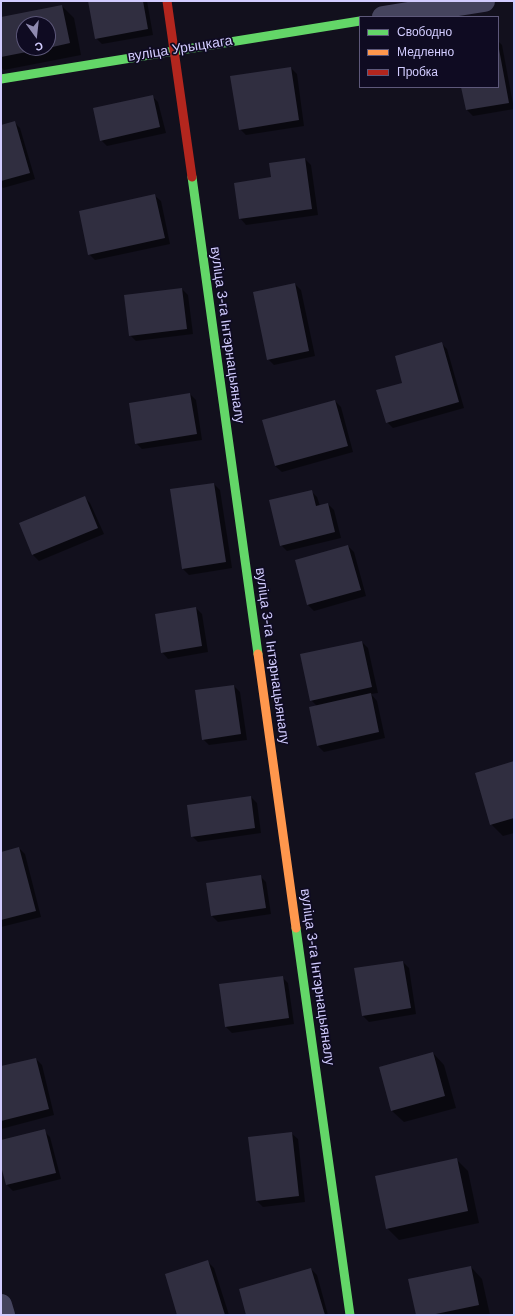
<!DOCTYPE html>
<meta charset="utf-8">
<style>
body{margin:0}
#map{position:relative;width:515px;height:1316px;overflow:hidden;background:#12101d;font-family:Helvetica,sans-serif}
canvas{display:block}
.frame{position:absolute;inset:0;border:2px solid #d2ccff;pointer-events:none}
.legend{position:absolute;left:359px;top:16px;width:140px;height:72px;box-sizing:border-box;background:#0f0b22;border:1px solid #5d587a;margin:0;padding:5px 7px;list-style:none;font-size:12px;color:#d2ccff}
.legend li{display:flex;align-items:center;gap:8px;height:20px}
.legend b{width:20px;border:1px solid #5d587a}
.north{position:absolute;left:16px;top:16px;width:40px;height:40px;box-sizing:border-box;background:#0f0b22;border:1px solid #5d587a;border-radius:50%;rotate:165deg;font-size:11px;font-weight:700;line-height:16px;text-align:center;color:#d2ccff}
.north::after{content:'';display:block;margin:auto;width:14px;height:18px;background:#8f8ab0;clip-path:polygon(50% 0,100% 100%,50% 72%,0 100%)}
</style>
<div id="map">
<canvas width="515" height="1316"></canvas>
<div class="frame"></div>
<ul class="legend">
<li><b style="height:5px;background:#63d668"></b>Свободно</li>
<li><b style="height:5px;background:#ff974d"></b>Медленно</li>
<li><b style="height:5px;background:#b3261e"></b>Пробка</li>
</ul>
<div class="north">С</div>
</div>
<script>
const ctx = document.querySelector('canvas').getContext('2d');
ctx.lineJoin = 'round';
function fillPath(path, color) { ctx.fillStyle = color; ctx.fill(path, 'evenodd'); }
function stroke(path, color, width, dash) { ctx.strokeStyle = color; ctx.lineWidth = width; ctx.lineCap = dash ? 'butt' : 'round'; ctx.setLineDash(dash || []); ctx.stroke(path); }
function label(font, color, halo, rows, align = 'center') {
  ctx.font = font + ' Helvetica,sans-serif'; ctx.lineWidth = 3.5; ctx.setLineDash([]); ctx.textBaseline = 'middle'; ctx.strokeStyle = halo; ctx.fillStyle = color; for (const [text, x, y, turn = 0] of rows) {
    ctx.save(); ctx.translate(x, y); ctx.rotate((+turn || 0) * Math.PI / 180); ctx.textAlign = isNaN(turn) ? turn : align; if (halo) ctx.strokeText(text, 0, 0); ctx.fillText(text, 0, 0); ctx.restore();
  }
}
fillPath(new Path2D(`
 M89 1H147L153 35 102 44 96 38Z
 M62 6 74 18 81 55 4 70 1 67V18ZM24 24H48V48H24Z
 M498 41 502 45 514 109 473 116 467 110 462 87H498Z
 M291 68 297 74 304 126 246 135 240 129Z
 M152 96 158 102 166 133 107 146 101 140Z
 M14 122 20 128 35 179 3 188 1 186V126Z
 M305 159 311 165 318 215 246 225 240 218 272 178Z
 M154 195 161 201 170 244 95 260 89 254Z
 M295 284 301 290 315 356 274 365 268 359Z
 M182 289 188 295 193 334 136 341 130 335Z
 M441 343 447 349 464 408 393 428 387 422Z
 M190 394 196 400 202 440 142 449 136 443Z
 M335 401 341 407 353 452 282 472 275 466Z
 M214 484 220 490 232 568 189 575 183 569Z
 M311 491 317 497 320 506 328 504 334 510 341 538 287 551 281 545Z
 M84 497 90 503 104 534 39 561 33 555 20 524Z
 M348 546 354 552 366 596 314 611 308 605Z
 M196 608 202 614 208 652 168 659 162 652Z
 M362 642 368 648 378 693 371 694 377 701 385 738 324 752 318 746 317 706 311 700Z
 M234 686 240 692 247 740 209 745 203 739Z
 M514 762V833L503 836 491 824Z
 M251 797 257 803 261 833 198 842 192 836Z
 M19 848 25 854 41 917 1 927V853Z
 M260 876 266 882 271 914 218 922 212 916Z
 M403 962 409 968 416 1014 369 1022 363 1016Z
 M282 977 288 983 294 1024 232 1033 226 1027Z
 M433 1053 444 1065 456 1108 404 1122 392 1111Z
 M36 1059 42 1065 54 1115 1 1129V1067Z
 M44 1131 50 1137 61 1179 13 1191 7 1185 1 1162V1141Z
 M291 1133 298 1139 305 1202 263 1207 257 1201Z
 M456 1159 468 1171 479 1223 399 1240 387 1228Z
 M208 1262 214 1268 229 1315H179Z
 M471 1267 482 1279 490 1315H417Z
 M311 1269 317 1275 328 1315H247Z`), '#0007');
fillPath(new Path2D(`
 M88 1H143L148 29 95 39Z
 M62 5 70 43 48 48V24H24V48L42 49 1 57V17Z
 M499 49 509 103 466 110 461 87H498Z
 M291 67 299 120 239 130 230 76Z
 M153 95 160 127 100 141 93 108Z
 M15 121 30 173 1 181V125Z
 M305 158 312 209 239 219 234 183 271 177 269 163Z
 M155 194 165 238 88 255 79 211Z
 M295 283 309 351 267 360 253 292Z
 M182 288 187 329 129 336 124 295Z
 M442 342 459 402 386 423 376 390 402 383 395 356Z
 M190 393 197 434 135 444 129 403Z
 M335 400 348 446 275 466 262 420Z
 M214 483 226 562 182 569 170 489Z
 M312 490 316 506 328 503 335 532 280 546 269 500Z
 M85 496 98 528 32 555 19 523Z
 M348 545 361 590 307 605 295 560Z
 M196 607 202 646 161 653 155 614Z
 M362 641 372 687 310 701 300 654Z
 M234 685 241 734 202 740 195 690Z
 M371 693 379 732 317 746 309 707Z
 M514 761V818L490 825 475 773Z
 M251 796 255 828 191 837 187 805Z
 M19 847 36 911 1 920V852Z
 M261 875 266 908 211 916 206 883Z
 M403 961 411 1008 362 1016 354 968Z
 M283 976 289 1018 225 1027 219 984Z
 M433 1052 445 1096 391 1111 379 1067Z
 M36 1058 49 1109 1 1121V1066Z
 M45 1129 56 1173 6 1185 1 1166V1140Z
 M292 1132 299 1196 256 1201 248 1137Z
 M457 1158 468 1211 386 1229 375 1176Z
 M208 1260 225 1315H177L165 1274Z
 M471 1266 479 1305 431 1315H416L408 1279Z
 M311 1268 325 1315H246L239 1289Z`), '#302e40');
stroke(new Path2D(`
 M383 17 484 1
 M1 1305 4 1315`), '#45445e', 22);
stroke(new Path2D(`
 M1 79 360 21
 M192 177 258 654
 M296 928 350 1315`), '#63d668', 9);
stroke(new Path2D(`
 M258 654 296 928`), '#ff974d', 9);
stroke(new Path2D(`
 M167 1 192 177`), '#b3261e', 9);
label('14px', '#d2ccff', '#0f0b22', [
 ["вуліца Урыцкага",180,49,-9],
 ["вуліца 3-га Інтэрнацыяналу",227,335,82],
 ["вуліца 3-га Інтэрнацыяналу",272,656,82],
 ["вуліца 3-га Інтэрнацыяналу",317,977,82]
]);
</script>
